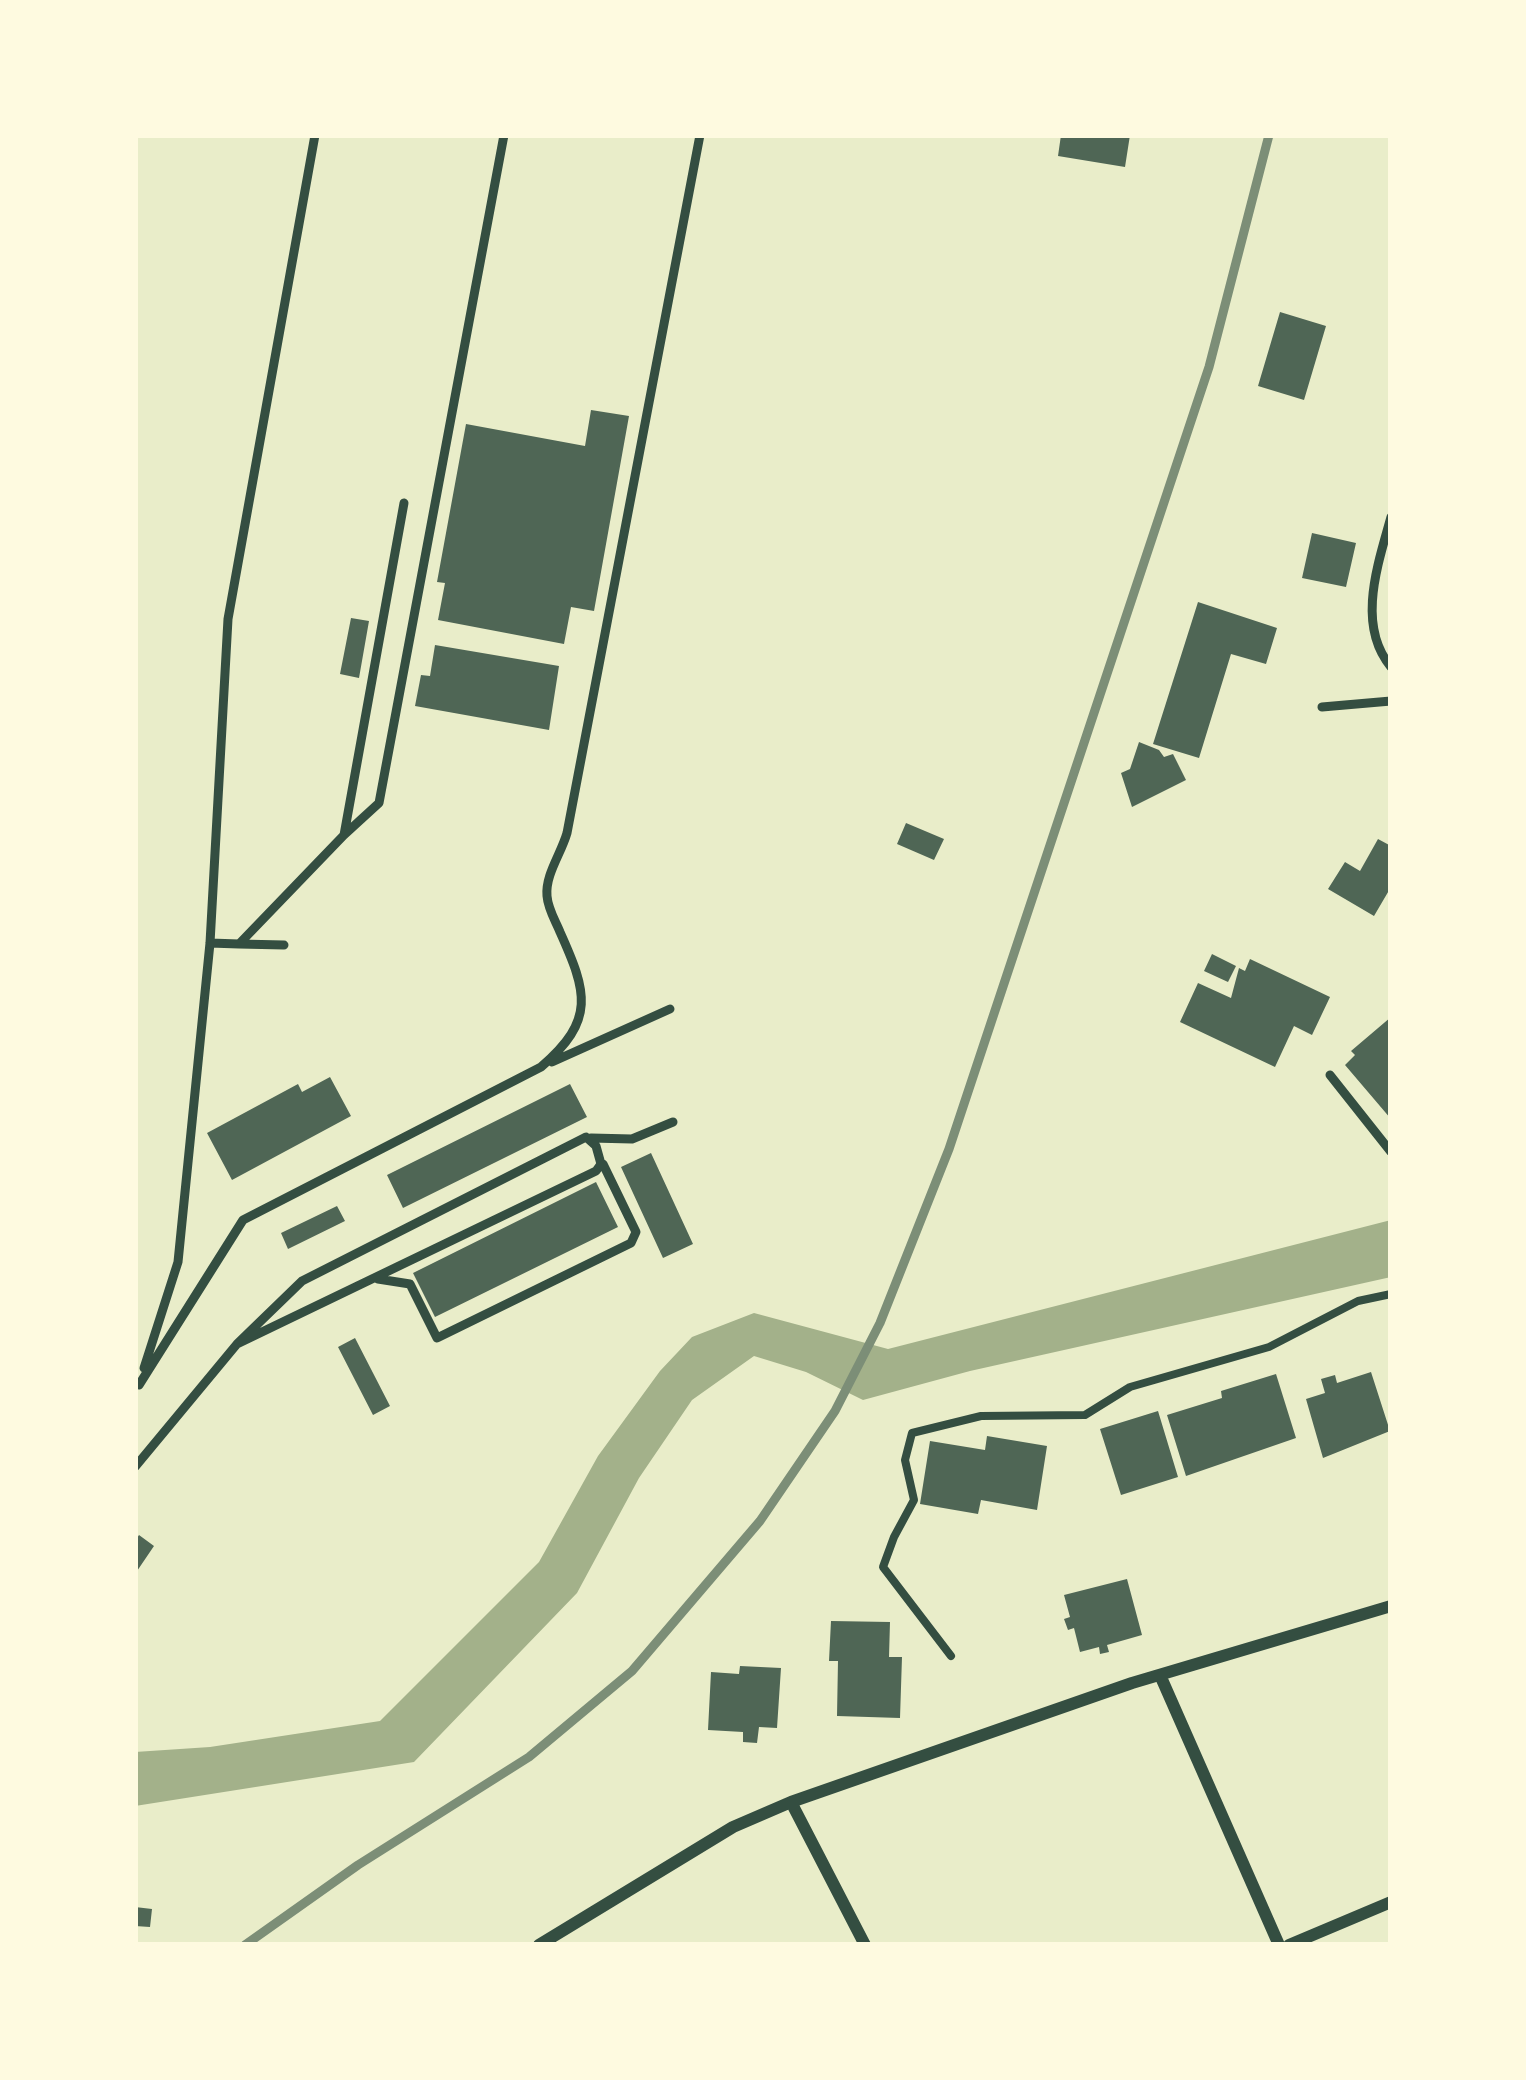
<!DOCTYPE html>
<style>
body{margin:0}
#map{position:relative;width:1526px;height:2080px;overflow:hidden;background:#e9edc9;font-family:"Roboto Condensed",sans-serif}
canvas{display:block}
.frame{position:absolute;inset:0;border:138px solid #fefae0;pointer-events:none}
</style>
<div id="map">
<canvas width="1526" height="2080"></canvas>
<div class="frame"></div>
</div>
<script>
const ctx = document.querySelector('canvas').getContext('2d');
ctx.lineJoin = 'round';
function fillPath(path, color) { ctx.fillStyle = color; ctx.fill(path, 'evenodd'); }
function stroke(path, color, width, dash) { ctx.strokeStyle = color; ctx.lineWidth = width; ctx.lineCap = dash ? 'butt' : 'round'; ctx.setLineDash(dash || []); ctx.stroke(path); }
fillPath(new Path2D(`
 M1391 1220V1277L970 1371 863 1400 806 1372 754 1356 692 1400 639 1478 577 1593 414 1762 135 1806V1752L210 1747 380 1721 539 1562 598 1456 660 1371 692 1337 754 1313 888 1349Z`), '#a3b18a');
fillPath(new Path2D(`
 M1061 135H1130L1125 167 1058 156Z
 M1280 312 1326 326 1304 400 1258 386Z
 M591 410 629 416 594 611 571 607 564 644 438 620 445 583 437 582 466 424 585 446Z
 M1312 533 1356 543 1346 587 1302 578Z
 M1198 602 1277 628 1266 664 1231 654 1199 758 1153 744Z
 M351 618 369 621 359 678 340 674Z
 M435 645 559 666 549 730 415 706 421 675 430 676Z
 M1139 742 1159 750 1164 757 1173 754 1186 780 1132 807 1121 773 1130 769Z
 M906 823 944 839 934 860 897 844Z
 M1378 839 1391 846V887L1374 916 1328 889 1345 862 1360 871Z
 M1212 954 1236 966 1228 982 1204 971Z
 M1250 959 1330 997 1312 1035 1294 1026 1275 1067 1180 1022 1198 983 1231 998 1239 968 1245 971Z
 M1391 1017V1119L1345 1065 1355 1055 1351 1051Z
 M330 1077 351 1116 232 1180 207 1133 298 1084 302 1092Z
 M570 1084 587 1117 403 1208 387 1175Z
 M651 1153 693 1244 663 1258 621 1167Z
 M596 1182 618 1227 435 1317 413 1273Z
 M337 1206 345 1221 288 1249 281 1233Z
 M355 1338 390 1406 373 1415 338 1347Z
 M1371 1372 1390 1431 1323 1458 1306 1399 1325 1393 1321 1379 1335 1375 1337 1383Z
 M1276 1374 1296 1438 1186 1476 1167 1415 1222 1398 1221 1391Z
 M1158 1411 1178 1477 1121 1495 1100 1429Z
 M987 1436 1047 1446 1037 1510 981 1500 978 1514 920 1504 930 1441 985 1450Z
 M139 1535 154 1546 135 1574V1541Z
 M1127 1579 1142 1635 1107 1645 1109 1652 1100 1654 1099 1647 1080 1652 1074 1628 1068 1630 1064 1619 1070 1617 1064 1595Z
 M831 1621 890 1622 889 1657H902L900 1718 837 1716 838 1661H829Z
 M740 1666 781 1668 777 1728 759 1727 757 1743 743 1742V1732L708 1730 711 1672 739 1674Z
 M135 1907 152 1909 150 1927 135 1926Z`), '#4f6655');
stroke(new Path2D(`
 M951 1656 883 1567 894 1537 914 1500 905 1460 912 1433 981 1416 1085 1415 1130 1387 1269 1347 1358 1301 1391 1294`), '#344e41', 8);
stroke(new Path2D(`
 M1391 517C1378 564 1356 625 1391 667
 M1322 707 1391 701
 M344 835 379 803 504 135
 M210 943 239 944 344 835 404 503
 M239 944 284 945
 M552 1062 670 1009
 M1330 1075 1391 1152
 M591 1138 632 1139 673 1122
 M378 1279 410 1284 437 1338 631 1243 636 1232 603 1164
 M144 1368 178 1262 210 943 228 619 315 135
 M139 1385 243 1220 541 1067C596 1020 587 992 560 932 555 920 548 909 547 896 545 875 561 854 567 833L700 135
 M135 1467 237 1344 302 1281 586 1137 596 1146 601 1164 596 1171 237 1344`), '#344e41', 9);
stroke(new Path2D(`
 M1160 1675 1279 1945
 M791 1802 865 1945
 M539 1945 733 1827 791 1802 1132 1683 1391 1606
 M1289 1945 1391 1902`), '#344e41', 12);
stroke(new Path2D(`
 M245 1945 358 1865 529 1757 632 1671 760 1521 835 1411 880 1323 949 1149 1209 367 1269 135`), '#7c8e77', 9);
</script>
